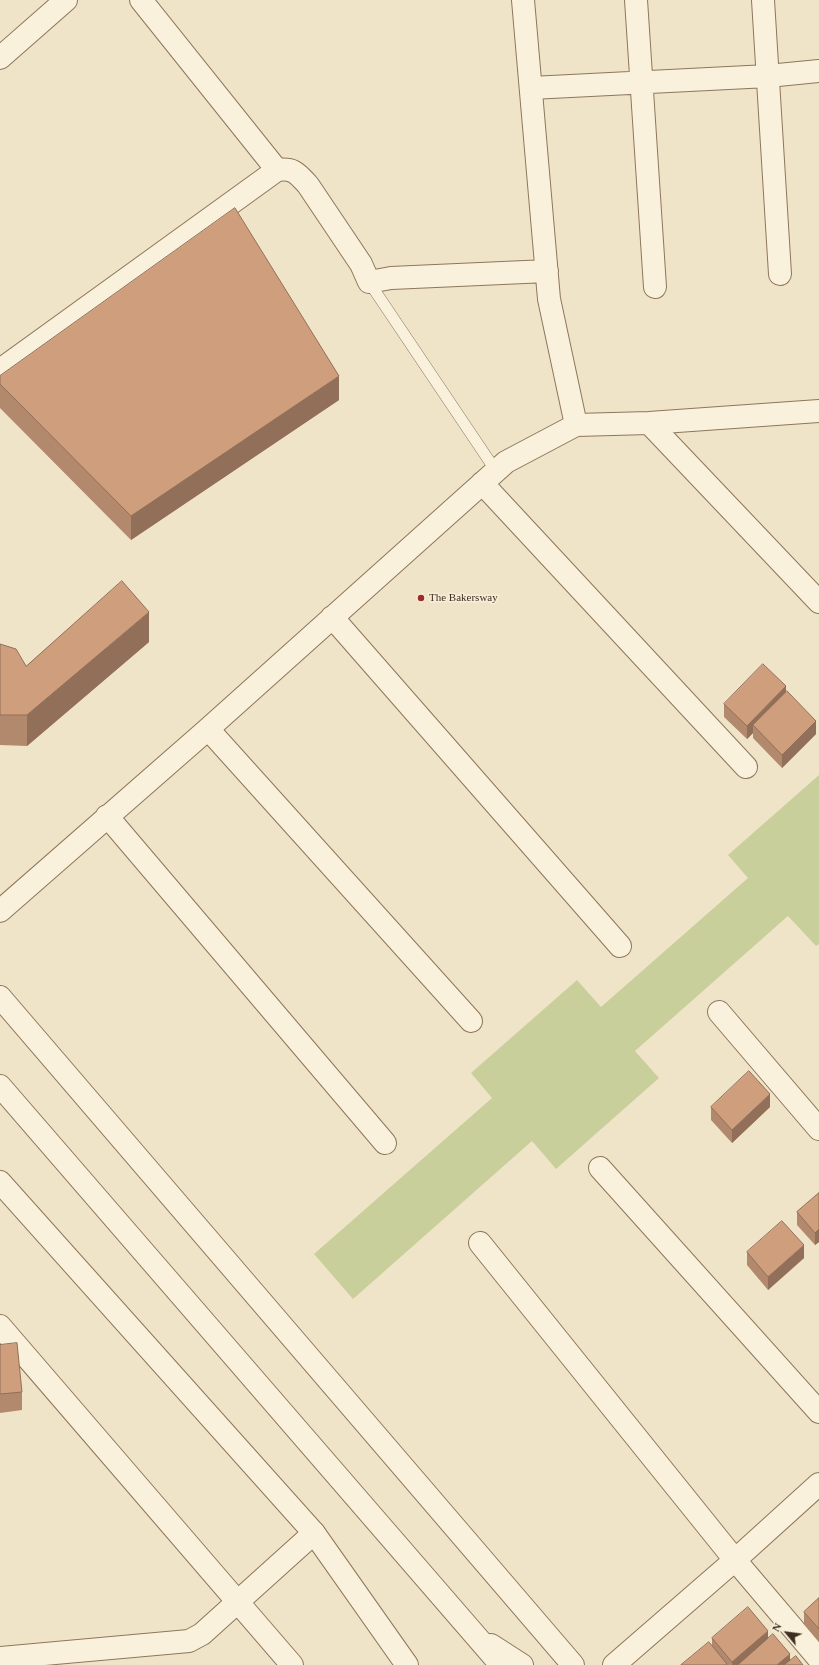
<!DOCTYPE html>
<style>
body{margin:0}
#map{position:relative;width:819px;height:1665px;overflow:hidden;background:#f0e4c8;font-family:Georgia,serif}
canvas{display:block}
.north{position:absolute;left:767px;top:1613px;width:40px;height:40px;-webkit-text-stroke:3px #f7eed8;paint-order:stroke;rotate:299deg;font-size:11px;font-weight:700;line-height:16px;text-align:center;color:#3d2e20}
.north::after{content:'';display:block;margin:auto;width:14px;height:18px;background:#3d2e20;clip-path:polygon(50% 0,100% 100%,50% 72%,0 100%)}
</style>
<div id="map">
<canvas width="819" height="1665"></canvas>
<div class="north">N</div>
</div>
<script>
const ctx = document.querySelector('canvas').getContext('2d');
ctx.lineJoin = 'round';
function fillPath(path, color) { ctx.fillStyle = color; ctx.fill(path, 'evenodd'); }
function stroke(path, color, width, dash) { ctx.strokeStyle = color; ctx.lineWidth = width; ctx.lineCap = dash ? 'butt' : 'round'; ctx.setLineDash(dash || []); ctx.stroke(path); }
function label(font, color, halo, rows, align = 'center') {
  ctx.font = font + ' Georgia,serif'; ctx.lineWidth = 3; ctx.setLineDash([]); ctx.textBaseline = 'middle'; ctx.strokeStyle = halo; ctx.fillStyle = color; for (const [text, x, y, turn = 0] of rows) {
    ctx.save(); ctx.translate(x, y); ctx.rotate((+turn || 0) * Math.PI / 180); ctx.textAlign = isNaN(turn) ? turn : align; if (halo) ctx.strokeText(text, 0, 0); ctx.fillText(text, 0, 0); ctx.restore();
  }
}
fillPath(new Path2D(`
 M819 775V944L816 946 788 916 635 1051 659 1078 556 1169 532 1141 353 1299 314 1254 492 1098 471 1073 577 980 601 1007 748 878 728 855Z`), '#c9cf9b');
const service = new Path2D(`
 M369 282 496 471`);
const minor = new Path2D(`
 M141 0 277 170
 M523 0 549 299 576 425
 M636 0 655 287
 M763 0 780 274
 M0 58 66 0
 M531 88 768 76 819 71
 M0 370 277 170C294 168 297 173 308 185L361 264 369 282 391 278 547 271
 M649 423 819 602
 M482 483 746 767
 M332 617 620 946
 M208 729 471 1021
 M107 816 385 1143
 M0 911 208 729 506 462 576 425 649 423 819 411
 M0 997 573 1665
 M719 1012 819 1129
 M600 1168 819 1412
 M480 1243 735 1560 819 1659
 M0 1326 292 1665
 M0 1658 189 1641 202 1634 314 1533
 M614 1665 735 1560 819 1484`);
const tertiary = new Path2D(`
 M0 1086 501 1665
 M0 1182 314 1533 407 1665
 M491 1645 522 1665`);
stroke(service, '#8d765c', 12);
stroke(minor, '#8d765c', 24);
stroke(tertiary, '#8d765c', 24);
stroke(service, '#faf1dc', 11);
stroke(minor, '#faf1dc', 22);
stroke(tertiary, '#faf1dc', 22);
fillPath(new Path2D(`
 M0 376 339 400 131 540 0 408Z
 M149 642 27 746 0 745V644L26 666Z
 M786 692 816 734 782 768 753 738V733L747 739 724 717V704Z
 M711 1107H770L732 1143 711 1120Z
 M819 1193V1242L815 1245 797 1225V1212Z
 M747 1252 804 1258 768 1290 747 1265Z
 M0 1345 22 1392V1410L0 1413Z
 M819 1598V1642L804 1624V1612Z
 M712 1638 768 1639 790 1660 803 1665H681L712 1646Z`), '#b2896c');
fillPath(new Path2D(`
 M339 376V400L131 540V516Z
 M149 612V642L27 746V715Z
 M786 686V699L753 725V733L747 739V726Z
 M816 721V734L782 768V755Z
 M770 1094V1107L732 1143V1130Z
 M819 1229V1242L815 1245V1233Z
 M804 1245V1258L768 1290V1277Z
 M768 1631V1644L738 1665H732V1662Z
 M790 1654V1665H777Z`), '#916f58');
const building = new Path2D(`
 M235 208 339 376 131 516 0 384V376Z
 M122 581 149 612 27 715H0V644L16 649 26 666Z
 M763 664 786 686 747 726 724 704Z
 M787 691 816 721 782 755 753 725Z
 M749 1071 770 1094 732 1130 711 1107Z
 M819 1193V1229L815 1233 797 1212Z
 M782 1221 804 1245 768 1277 747 1252Z
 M17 1343 22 1392 0 1394V1345Z
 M819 1598V1629L804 1612Z
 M748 1607 768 1631 732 1662 712 1638Z
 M773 1634 790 1654 777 1665H738Z
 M709 1642 727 1664 726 1665H681Z
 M796 1656 803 1665H784Z`);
fillPath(building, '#cf9f7d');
stroke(building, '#916f58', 1);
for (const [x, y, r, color] of [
 [421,598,4,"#9e2a2b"]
]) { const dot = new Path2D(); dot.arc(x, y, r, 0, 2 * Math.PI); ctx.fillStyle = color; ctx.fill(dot); stroke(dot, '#f7eed8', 1.5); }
label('11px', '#3d2e20', '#f7eed8', [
 ["The Bakersway",429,598]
], 'left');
</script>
